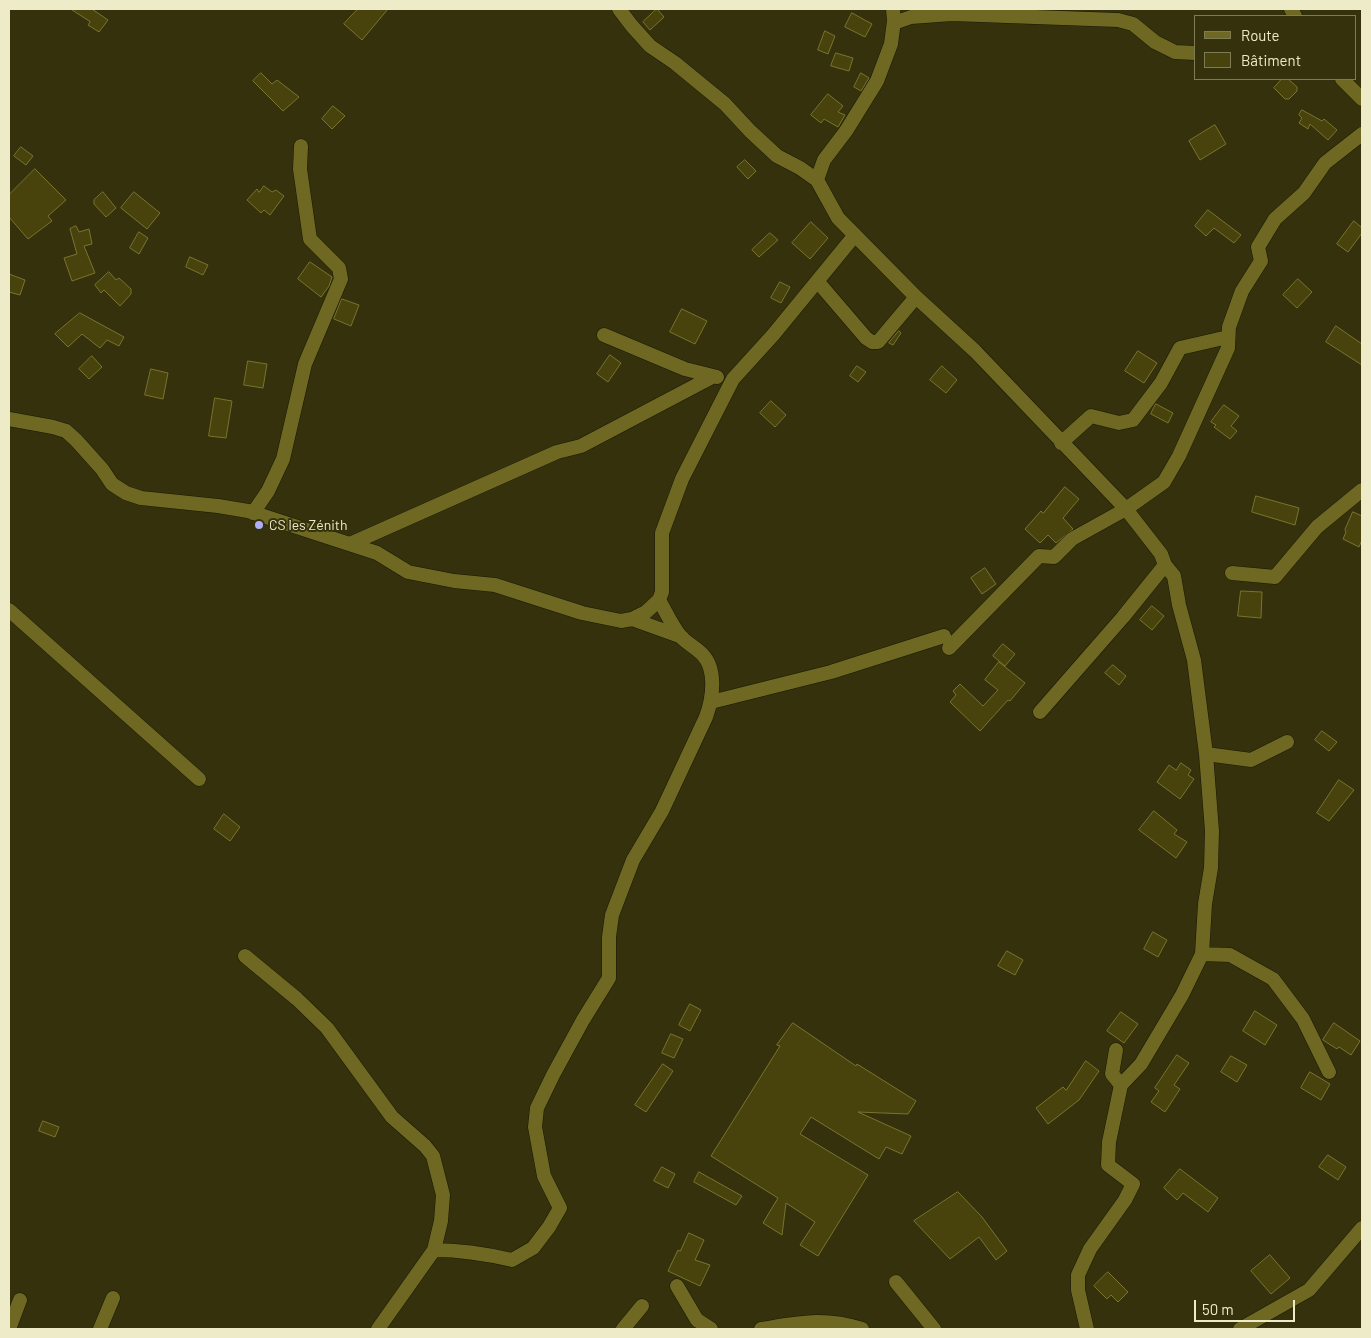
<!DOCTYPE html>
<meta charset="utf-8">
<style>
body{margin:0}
#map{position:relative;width:1371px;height:1338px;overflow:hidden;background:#34310c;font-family:Barlow,sans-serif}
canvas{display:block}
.frame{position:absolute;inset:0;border:10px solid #edebc8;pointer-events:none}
.legend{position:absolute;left:1194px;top:15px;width:162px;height:65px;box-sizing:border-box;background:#34310c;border:1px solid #7e7b57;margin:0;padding:6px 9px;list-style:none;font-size:15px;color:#edebc8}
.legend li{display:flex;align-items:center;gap:10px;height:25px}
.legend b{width:25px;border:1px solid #7e7b57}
.scale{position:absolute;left:1194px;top:1300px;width:101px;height:22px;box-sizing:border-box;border:2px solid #edebc8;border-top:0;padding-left:6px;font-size:15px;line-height:18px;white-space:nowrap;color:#edebc8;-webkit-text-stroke:4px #34310c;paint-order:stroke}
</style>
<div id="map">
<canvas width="1371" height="1338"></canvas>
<div class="frame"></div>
<ul class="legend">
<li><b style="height:6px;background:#6f6823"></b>Route</li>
<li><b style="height:14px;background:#48430c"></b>Bâtiment</li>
</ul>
<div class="scale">50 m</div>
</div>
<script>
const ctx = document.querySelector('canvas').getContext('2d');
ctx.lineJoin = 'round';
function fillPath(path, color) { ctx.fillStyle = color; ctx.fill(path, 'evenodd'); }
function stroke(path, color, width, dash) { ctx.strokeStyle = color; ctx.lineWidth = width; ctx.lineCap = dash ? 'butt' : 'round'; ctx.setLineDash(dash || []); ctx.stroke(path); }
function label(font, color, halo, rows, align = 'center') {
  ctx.font = font + ' Barlow,sans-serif'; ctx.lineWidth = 4; ctx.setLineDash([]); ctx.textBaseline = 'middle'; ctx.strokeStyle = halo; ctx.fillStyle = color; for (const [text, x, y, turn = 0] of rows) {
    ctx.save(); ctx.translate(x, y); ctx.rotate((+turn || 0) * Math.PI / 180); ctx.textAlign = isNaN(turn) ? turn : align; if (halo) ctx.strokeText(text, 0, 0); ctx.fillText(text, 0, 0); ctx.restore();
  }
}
const building = new Path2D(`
 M71 9H92L108 20 99 32 88 25 90 22Z
 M358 9H388L362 40 344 24Z
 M657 9 664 17 650 30 643 22Z
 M852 13 872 24 865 37 845 27Z
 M825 31 835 36 828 54 818 50Z
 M836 53 853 58 849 71 831 66Z
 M261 73 272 84 277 80 299 97 283 111 253 81Z
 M861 73 869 78 861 91 854 87Z
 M1282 79H1288L1297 87V91L1289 99H1285L1274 88Z
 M828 94 843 106 838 112 845 115 838 127 824 119 821 123 811 115Z
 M333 106 345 116 332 129 322 119Z
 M1302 110 1322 121 1324 119 1337 130 1328 140 1310 124 1308 129 1299 123 1302 118 1299 115Z
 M1215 125 1226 144 1200 160 1189 141Z
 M21 147 33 156 26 165 14 156Z
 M745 160 756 171 748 179 737 167Z
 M35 169 66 200 48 216 52 221 28 239 9 217V195Z
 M264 186 272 192 276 190 284 196 270 215 264 210 261 213 247 200 257 189 259 192Z
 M103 192 116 208 106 217 94 204V200Z
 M134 192 160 213 147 229 121 208Z
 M1208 210 1241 235 1234 243 1214 228 1206 236 1195 226Z
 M1354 221 1362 228V233L1348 252 1337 244Z
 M811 222 828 238 810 259 792 243Z
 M76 226 79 232 89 229 92 244 84 246 95 273 72 281 64 258 77 254 70 229Z
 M139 232 148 238 139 254 130 248Z
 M770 233 778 240 759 257 752 250Z
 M190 257 208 265 203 275 186 267Z
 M310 262 332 277 329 286 321 297 298 279Z
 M109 272 116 280 119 278 131 289V294L120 306 104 290 101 293 95 285Z
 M9 274 25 280 20 295 9 292Z
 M1298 279 1312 292 1297 308 1283 295Z
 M780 282 790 287 781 303 771 298Z
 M342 299 359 305 351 326 334 319Z
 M682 309 707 321 695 344 670 332Z
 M80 313 124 337 119 346 107 340 100 348 82 334 68 347 55 334Z
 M1336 326 1362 344V365L1326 342Z
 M899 331 901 333 893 345 889 343Z
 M1138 351 1157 363 1144 383 1125 371Z
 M610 355 621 363 608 382 597 374Z
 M92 356 102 367 89 379 79 369Z
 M248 361 267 364 263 388 244 385Z
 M857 366 866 372 858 382 850 376Z
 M942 366 957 380 946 393 930 380Z
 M151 369 168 373 163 399 145 395Z
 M215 398 232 401 226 438 209 436Z
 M771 401 786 415 775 427 760 413Z
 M1156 404 1173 413 1168 423 1151 414Z
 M1224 405 1239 416 1231 426 1237 431 1230 439 1214 427 1216 425 1211 422Z
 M1065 487 1079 499 1063 518 1073 529 1056 543 1048 535 1040 543 1025 529 1041 511 1043 513Z
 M1256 496 1299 508 1295 525 1252 512Z
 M1353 512 1362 516V540L1359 547 1343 539 1346 532 1345 530Z
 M985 568 996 584 982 594 971 578Z
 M1241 591 1262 592 1261 618 1238 616Z
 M1152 606 1164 616 1152 630 1140 620Z
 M1003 644 1015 654 1005 666 993 656Z
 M999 662 1025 683 1010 701 1008 700 980 731 950 702 956 695 953 691 960 684 983 706 998 690 985 680Z
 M1113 665 1126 676 1119 685 1105 673Z
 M1322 731 1337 742 1329 751 1315 740Z
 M1181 763 1191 770 1188 775 1194 779 1180 799 1157 782 1169 765 1176 770Z
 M1339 780 1354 790 1329 821 1317 813Z
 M1154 811 1177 830 1174 834 1187 842 1176 858 1139 830Z
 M224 814 240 827 230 841 214 829Z
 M1153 932 1167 940 1158 957 1144 949Z
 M1007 951 1023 960 1015 975 998 966Z
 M690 1004 701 1010 690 1031 679 1025Z
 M1255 1011 1277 1025 1265 1045 1243 1031Z
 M1121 1012 1138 1024 1124 1043 1107 1031Z
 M793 1023 856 1066 857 1064 916 1101 908 1114 858 1112 911 1136 902 1154 886 1147 879 1159 811 1117 800 1134 868 1175 818 1256 800 1245 815 1222 786 1203 782 1235 763 1223 778 1198 711 1156 780 1046 777 1045Z
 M1334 1023 1360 1041 1351 1055 1339 1047 1337 1049 1323 1040Z
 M671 1034 683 1039 674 1058 662 1053Z
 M1177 1055 1189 1063 1174 1085 1180 1089 1165 1112 1151 1102 1159 1091 1155 1088Z
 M1231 1056 1247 1065 1237 1082 1221 1072Z
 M1086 1061 1099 1071 1079 1100 1048 1124 1036 1108 1063 1087 1066 1090Z
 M663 1064 673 1071 646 1112 635 1105Z
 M1310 1072 1330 1084 1321 1100 1301 1088Z
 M43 1121 59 1127 55 1137 39 1131Z
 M1328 1155 1346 1167 1338 1180 1319 1167Z
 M662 1167 675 1174 668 1188 654 1181Z
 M1180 1169 1218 1198 1208 1212 1183 1193 1177 1200 1164 1188Z
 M699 1172 742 1196 736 1205 694 1182Z
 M958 1192 982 1217 1007 1251 996 1260 979 1237 950 1259 914 1221Z
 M689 1233 704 1240 695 1260 710 1265 700 1286 668 1271 678 1250 680 1251Z
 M1270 1255 1290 1278 1271 1294 1251 1271Z
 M1108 1272 1128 1292 1118 1302 1111 1295 1107 1299 1094 1286Z`);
fillPath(building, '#48430c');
stroke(building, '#7a742f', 1);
const minor = new Path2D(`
 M619 9 632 26 650 46 675 63 725 104 750 131 777 156 800 168 817 180 838 218 916 297 975 351 1126 509 1161 554 1165 565 1174 576 1179 605 1194 660 1206 754 1212 831 1211 868 1205 904 1202 954 1182 995 1141 1064 1121 1085 1109 1142 1108 1165 1133 1184 1125 1200 1090 1249 1078 1275V1290L1087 1329
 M1291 9 1295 16
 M894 23 911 17 952 14 1118 20 1133 24 1155 42 1175 52 1195 53
 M1342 79 1362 99
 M817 180 824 160 846 131 877 81 891 44 894 21 893 9
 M818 282 866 338 872 342H878L916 297
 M604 335 685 369 717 377
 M9 419 53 427 66 431 76 440 102 469 112 484 126 493 141 498 218 506 248 511 377 553 408 572 454 581 495 585 582 613 621 621 632 619 646 612 659 600 662 592V533L682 479 733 379 773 335 855 235
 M1061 443 1091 416 1119 423 1133 420 1161 383 1180 348 1228 337
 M253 513 268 491 283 459 305 364 341 279 339 268 310 239 300 169 301 146
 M350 544 557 452 581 446 712 377
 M1232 573 1275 577 1317 527 1362 490
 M9 610 199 779
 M632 619 682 637
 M949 648 1039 556 1054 557 1072 539 1126 509 1164 482 1179 456 1228 348 1229 327 1242 291 1261 261 1258 247 1275 219 1304 193 1325 163 1362 134
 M711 702 831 672 944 636
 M1040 712 1123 617 1165 565
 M1206 754 1251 760 1287 742
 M1202 954 1230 955 1273 979 1303 1019 1329 1072
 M245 956 297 999 327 1028 392 1117 425 1146 433 1156 443 1195 441 1221 434 1250 378 1329
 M1116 1050 1112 1074 1121 1085
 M434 1250C461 1250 486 1254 512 1260L533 1248 549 1227 560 1208 544 1176 535 1127 537 1108 553 1075 583 1020 609 978V937L612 915 633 860 662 811 706 717C713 698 717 669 702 654 696 648 687 643 681 637 672 626 666 612 659 600
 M896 1282 934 1329
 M677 1286 697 1320 711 1329
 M9 1329 20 1300
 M100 1329 113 1298
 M623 1329 642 1306
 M761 1329C799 1323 824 1317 862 1329
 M1240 1329 1309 1290 1362 1228`);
stroke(minor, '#1a1804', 15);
stroke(minor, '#6f6823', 14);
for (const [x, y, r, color] of [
 [259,525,5,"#afaefa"]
]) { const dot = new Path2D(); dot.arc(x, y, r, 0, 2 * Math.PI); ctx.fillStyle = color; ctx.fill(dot); stroke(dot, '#34310c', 2); }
label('14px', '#edebc8', '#34310c', [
 ["CS les Zénith",269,525]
], 'left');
</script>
